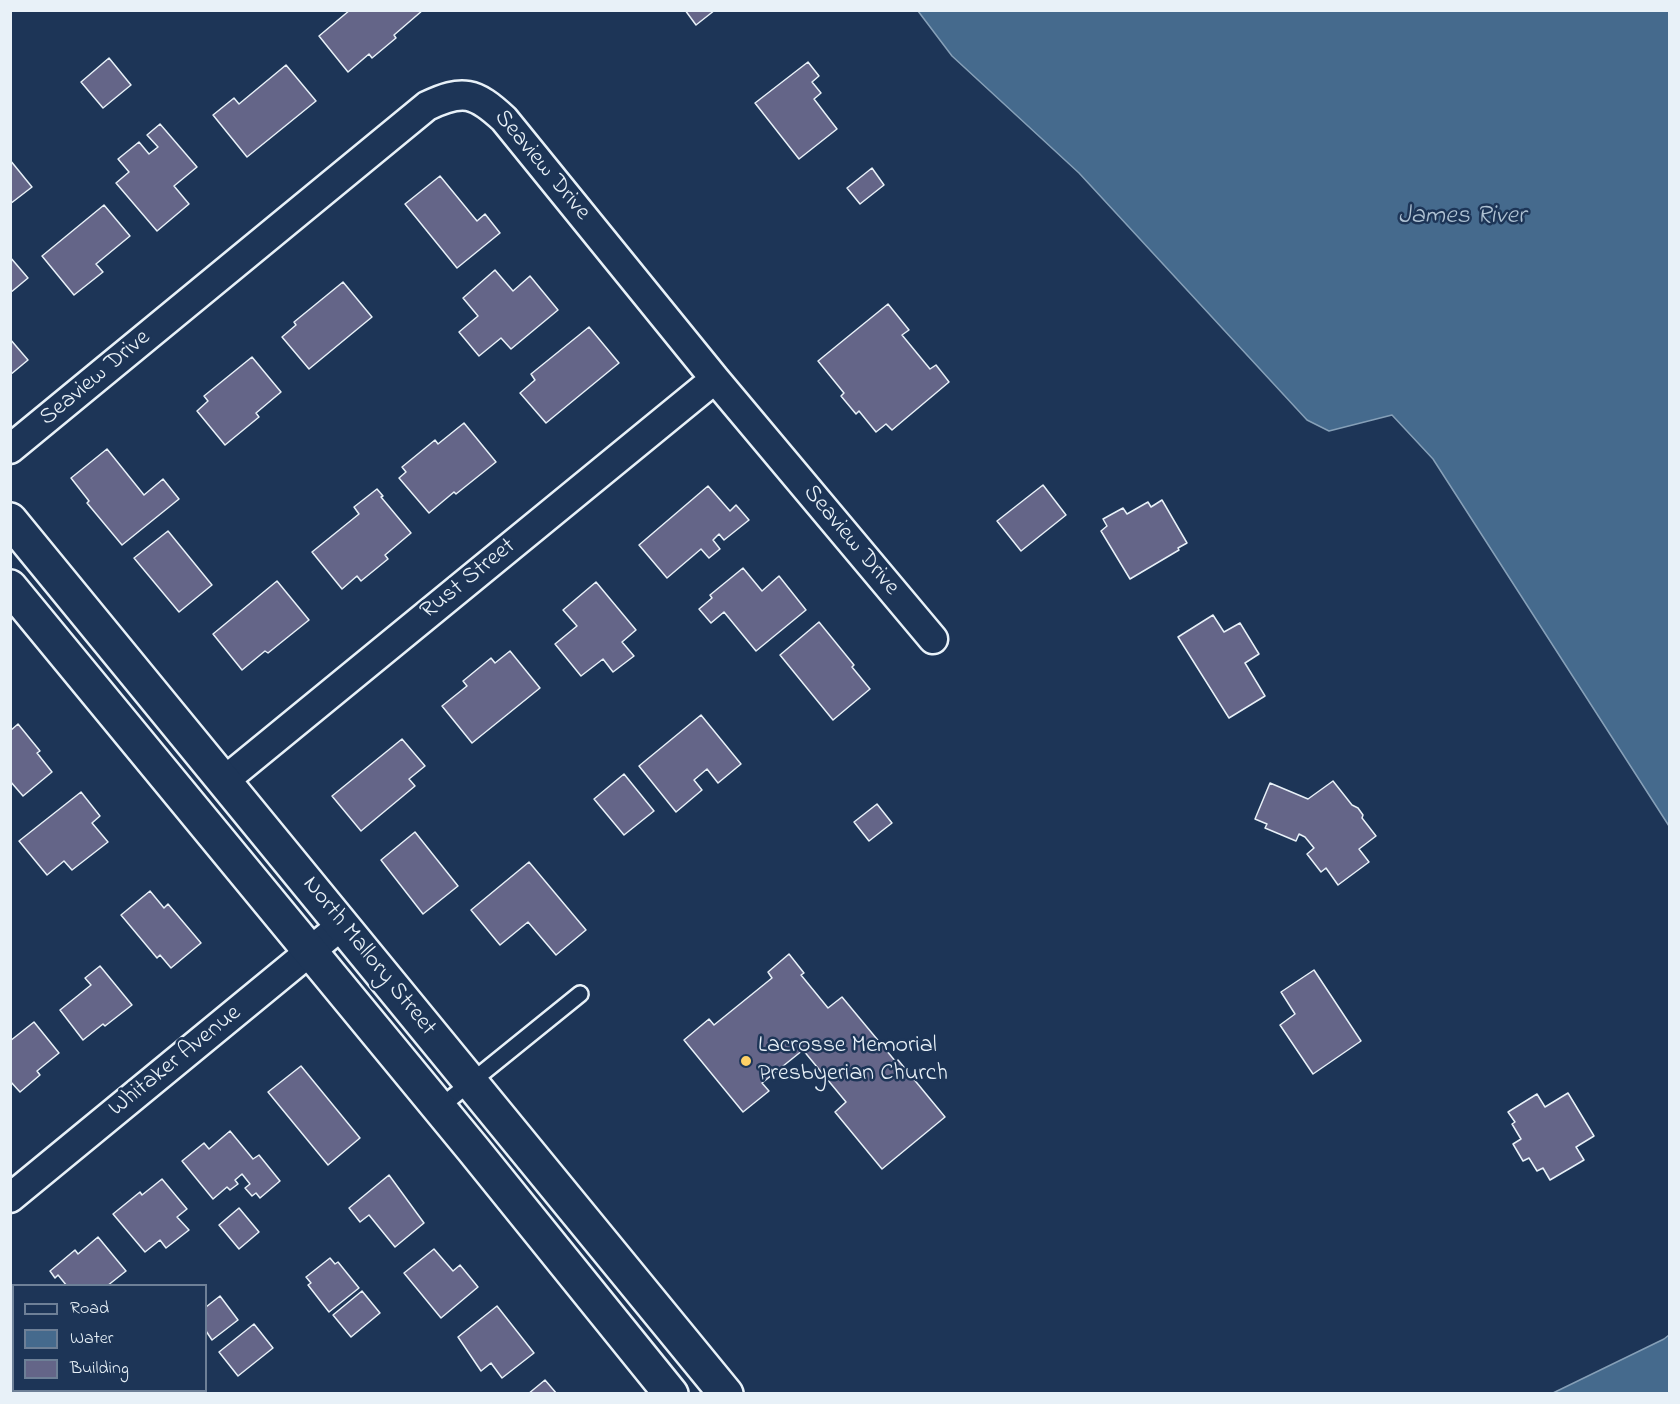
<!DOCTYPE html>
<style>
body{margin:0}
#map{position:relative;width:1680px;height:1404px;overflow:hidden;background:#1d3557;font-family:"Indie Flower",sans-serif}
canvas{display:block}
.frame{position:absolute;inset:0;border:12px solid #e8f1f8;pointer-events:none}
.legend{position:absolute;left:12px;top:1284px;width:195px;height:108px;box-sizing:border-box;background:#1d3557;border:2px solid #6e8097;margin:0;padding:8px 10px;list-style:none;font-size:18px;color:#e8f1f8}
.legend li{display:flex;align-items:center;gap:12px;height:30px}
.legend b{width:30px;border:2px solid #6e8097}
</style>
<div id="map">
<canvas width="1680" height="1404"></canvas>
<div class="frame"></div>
<ul class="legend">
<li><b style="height:8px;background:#1d3557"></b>Road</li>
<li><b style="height:16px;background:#456a8d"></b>Water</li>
<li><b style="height:16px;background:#646588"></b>Building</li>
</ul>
</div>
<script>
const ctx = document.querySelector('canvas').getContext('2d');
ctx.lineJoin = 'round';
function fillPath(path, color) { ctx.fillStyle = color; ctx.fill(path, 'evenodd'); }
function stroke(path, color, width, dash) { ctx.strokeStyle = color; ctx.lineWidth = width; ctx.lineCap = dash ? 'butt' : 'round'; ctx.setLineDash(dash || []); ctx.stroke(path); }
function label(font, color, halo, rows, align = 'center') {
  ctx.font = font + ' "Indie Flower",sans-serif'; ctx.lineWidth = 5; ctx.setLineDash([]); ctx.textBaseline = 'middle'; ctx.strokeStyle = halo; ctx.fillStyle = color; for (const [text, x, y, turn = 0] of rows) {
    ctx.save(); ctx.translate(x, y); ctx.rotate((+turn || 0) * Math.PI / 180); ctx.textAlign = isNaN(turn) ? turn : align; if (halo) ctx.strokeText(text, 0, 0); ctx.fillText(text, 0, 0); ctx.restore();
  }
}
const water = new Path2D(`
 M918 11H1669V826L1433 459 1392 415 1329 431 1307 420 1079 173 952 56Z
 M1669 1335V1393H1553L1664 1339Z`);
fillPath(water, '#456a8d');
stroke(water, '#86a0b8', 1.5);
const building = new Path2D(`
 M350 10H423L394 35 396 38 372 58 369 54 348 72 319 36Z
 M685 10H715L696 25Z
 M109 58 131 85 103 108 81 82Z
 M808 62 819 76 812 82 821 93 814 99 837 129 799 159 755 103Z
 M286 65 316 101 247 157 213 115 234 98 239 104Z
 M160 124 197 167 174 186 189 204 157 231 116 183 129 172 118 159 139 142 149 154 158 147 147 135Z
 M10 160 32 187 10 204Z
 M872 168 884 185 860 204 847 188Z
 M440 176 477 221 485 214 500 233 457 268 405 204Z
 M104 205 130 236 96 264 103 272 74 295 42 256Z
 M10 257 28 278 10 293Z
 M495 270 513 291 530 276 558 310 511 349 501 338 479 356 459 332 478 316 463 298Z
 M343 282 372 317 309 369 282 337 296 325 294 322Z
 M888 304 909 330 902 335 930 369 936 365 949 382 892 430 886 424 876 432 859 411 856 414 841 396 844 393 818 361Z
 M589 327 619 363 546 423 520 393 535 380 531 374Z
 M10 339 28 360 10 375Z
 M252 357 281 392 256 413 259 417 225 445 197 411 208 401 204 396Z
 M464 423 496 462 456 494 454 492 429 513 399 478 406 472 402 467 435 440 438 444Z
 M107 449 144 495 163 479 179 499 122 545 87 503 89 501 71 478Z
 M1043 485 1066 515 1021 551 997 521Z
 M708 486 730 511 736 505 749 520 724 540 719 534 713 540 720 549 709 558 701 549 667 578 639 545Z
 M377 489 383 496 381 497 411 533 385 555 388 559 361 581 357 576 342 589 312 552 359 514 354 507Z
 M1162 500 1187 543 1178 548 1179 550 1130 579 1101 531 1107 526 1103 519 1123 508 1127 514 1148 502 1151 507Z
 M168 531 212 585 179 612 134 558Z
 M743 568 762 591 779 576 806 610 756 651 724 612 711 623 699 609 712 598 710 595Z
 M277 581 309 620 268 653 265 651 242 670 213 634Z
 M596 582 636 630 622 642 634 656 613 672 603 659 581 676 555 644 577 626 563 610Z
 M1213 615 1224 632 1240 623 1259 654 1245 663 1265 696 1229 718 1178 637Z
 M819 622 854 665 852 667 870 689 833 720 780 655Z
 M510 651 540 688 472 743 442 706 467 686 463 681 491 658 495 663Z
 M701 715 741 764 718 783 707 769 694 780 702 790 676 812 639 766Z
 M18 724 40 751 37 753 52 772 23 796 10 781V731Z
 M402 739 425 766 409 779 415 786 361 831 332 796Z
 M624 774 654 811 624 835 594 799Z
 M1333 781 1352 805 1358 808 1363 815 1362 818 1376 836 1359 849 1369 862 1338 885 1326 868 1321 872 1307 854 1314 848 1305 837 1299 834 1296 841 1265 828 1267 824 1255 819 1270 783 1308 799Z
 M81 792 100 816 92 823 108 842 72 870 64 861 47 875 19 841Z
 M877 804 892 823 869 841 854 822Z
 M415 832 458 886 423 914 381 860Z
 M529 862 586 930 556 955 528 922 500 945 471 910Z
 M150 891 164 908 168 904 201 943 171 968 160 955 157 958 121 915Z
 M789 954 804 973 801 975 828 1008 842 997 896 1062 898 1060 945 1117 882 1169 835 1112 846 1102 803 1050 762 1083 769 1091 743 1112 684 1040 709 1019 714 1025 772 978 768 972Z
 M100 966 132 1005 105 1026 103 1024 83 1040 60 1010 91 985 85 978Z
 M1314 970 1361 1041 1313 1074 1280 1025 1295 1014 1281 992Z
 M34 1022 59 1053 37 1071 40 1075 20 1092 10 1081V1041Z
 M301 1066 360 1138 328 1165 268 1092Z
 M1568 1093 1594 1136 1576 1147 1584 1160 1550 1180 1543 1168 1537 1171 1529 1158 1523 1161 1513 1144 1521 1139 1512 1124 1515 1122 1508 1112 1537 1094 1545 1107Z
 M230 1131 253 1159 259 1155 280 1181 260 1198 256 1193 252 1196 245 1188 250 1184 242 1174 235 1180 238 1184 230 1190 227 1187 213 1199 182 1161 204 1143 209 1149Z
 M389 1175 424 1223 395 1247 369 1215 360 1222 349 1208Z
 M162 1179 187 1209 177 1217 189 1230 166 1248 160 1240 145 1252 113 1214 140 1192 142 1195Z
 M239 1208 259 1232 239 1249 219 1225Z
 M98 1237 126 1271 107 1286H67L58 1275 55 1278 50 1271 75 1250 78 1254Z
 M434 1249 453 1271 460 1265 478 1287 441 1318 404 1273Z
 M330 1258 335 1264 338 1262 359 1288 329 1312 308 1285 311 1283 306 1277Z
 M362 1291 380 1313 351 1337 333 1315Z
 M220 1296 238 1320 212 1340 206 1331V1307Z
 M14 1300V1356L10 1353V1302Z
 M497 1306 534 1353 502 1378 491 1363 481 1371 458 1337Z
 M254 1324 273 1348 238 1376 219 1352Z
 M545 1380 557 1394H528Z`);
fillPath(building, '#646588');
stroke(building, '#e8f1f8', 1.5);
const lane = new Path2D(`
 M439 1108 580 994`);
const street = new Path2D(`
 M10 449 427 106C463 89 475 92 504 119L715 379 933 639
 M224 781 715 379
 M10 1198 342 925`);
const secondary = new Path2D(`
 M10 520 726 1394
 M10 587 473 1149 671 1394`);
stroke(lane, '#e8f1f8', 20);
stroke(street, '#e8f1f8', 33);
stroke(secondary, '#e8f1f8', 38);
stroke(lane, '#1d3557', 15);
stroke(street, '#1d3557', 28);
stroke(secondary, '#1d3557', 33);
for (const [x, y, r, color] of [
 [746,1061,6,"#ffd166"]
]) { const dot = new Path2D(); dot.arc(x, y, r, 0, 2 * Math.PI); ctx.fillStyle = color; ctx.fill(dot); stroke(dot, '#1d3557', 2); }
label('24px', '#e8f1f8', '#1d3557', [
 ["Seaview Drive",541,166,50],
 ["Seaview Drive",96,379,-40],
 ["Seaview Drive",850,541,50],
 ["Rust Street",469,580,-39],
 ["North Mallory Street",368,957,51],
 ["Whitaker Avenue",176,1062,-39]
]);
label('24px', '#e8f1f8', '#1d3557', [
 ["Lacrosse Memorial",758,1047],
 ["Presbyerian Church",758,1075]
], 'left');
label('italic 26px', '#afc2d3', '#1d3557', [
 ["James River",1462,218]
]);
</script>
